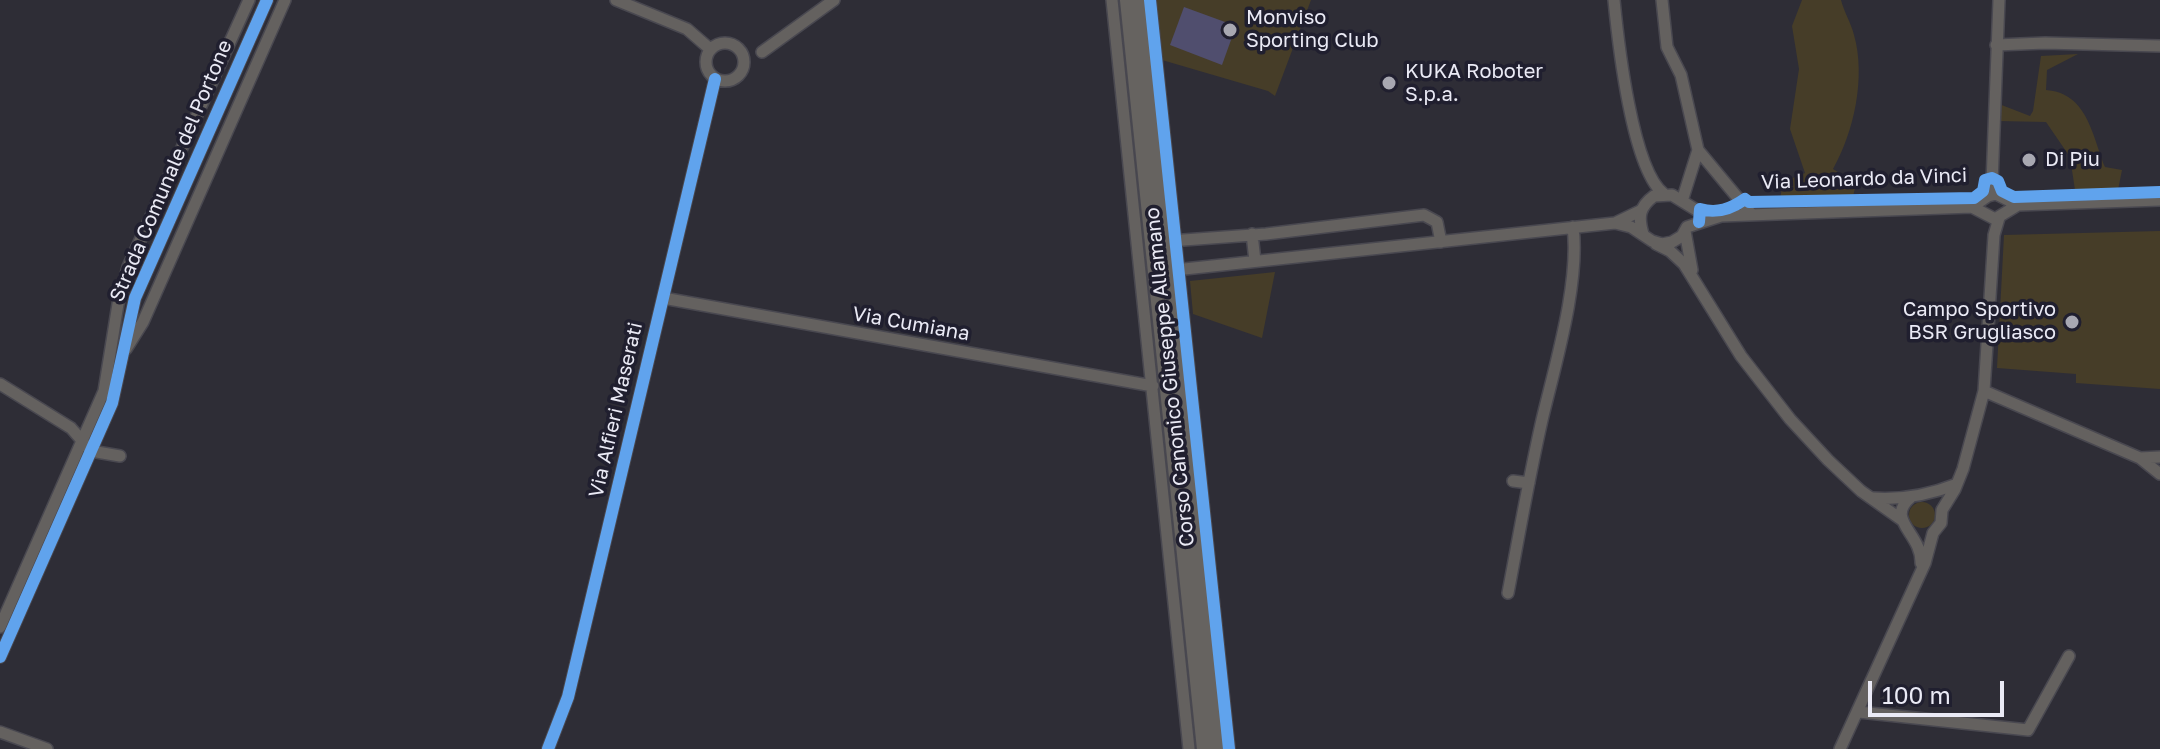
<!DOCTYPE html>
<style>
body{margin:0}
#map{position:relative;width:2160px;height:749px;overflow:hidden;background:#2e2d36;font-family:"Golos Text",sans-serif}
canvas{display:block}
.scale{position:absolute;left:1868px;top:681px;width:136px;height:36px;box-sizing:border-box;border:4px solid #eaeaf5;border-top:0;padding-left:10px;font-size:24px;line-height:28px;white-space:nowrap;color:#eaeaf5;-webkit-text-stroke:6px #201f2f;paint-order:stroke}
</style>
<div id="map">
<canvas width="2160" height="749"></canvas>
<div class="scale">100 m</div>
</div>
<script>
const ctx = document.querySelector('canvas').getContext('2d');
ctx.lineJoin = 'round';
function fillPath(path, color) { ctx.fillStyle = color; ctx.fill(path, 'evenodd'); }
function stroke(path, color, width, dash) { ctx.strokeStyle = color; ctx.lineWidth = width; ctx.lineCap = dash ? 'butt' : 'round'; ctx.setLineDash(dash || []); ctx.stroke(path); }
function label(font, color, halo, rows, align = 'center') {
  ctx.font = font + ' "Golos Text",sans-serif'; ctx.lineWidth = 7; ctx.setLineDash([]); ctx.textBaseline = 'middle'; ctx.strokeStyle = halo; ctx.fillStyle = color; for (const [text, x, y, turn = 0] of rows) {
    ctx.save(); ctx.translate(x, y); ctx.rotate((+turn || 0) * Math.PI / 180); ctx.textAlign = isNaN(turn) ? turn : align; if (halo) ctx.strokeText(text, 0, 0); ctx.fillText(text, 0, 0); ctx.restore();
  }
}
fillPath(new Path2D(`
 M1156 0H1311L1275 96 1268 91 1162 60Z
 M1802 0H1841C1844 12 1851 23 1854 35 1866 77 1854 132 1833 169L1856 183 1853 197 1780 199 1783 182 1805 173 1790 129 1799 69 1792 26Z
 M2078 54 2047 70 2046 90C2087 93 2092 134 2105 167L2122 170 2118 190H2075L2070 157 2046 122 1998 121 1999 104 2030 116 2033 111 2041 56Z
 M2160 231V389L2076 383V374L1997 368 2004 235Z
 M1275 272 1262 338 1193 314 1190 281Z
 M1909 515a13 13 0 1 1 26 0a13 13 0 1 1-26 0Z`), '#463d28');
fillPath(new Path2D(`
 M1184 7 1236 26 1222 65 1170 45Z`), '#504e6e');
const minor = new Path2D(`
 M616 0 687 29 710 49
 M1112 0 1189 749
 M1150 0 1229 749
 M1614 0C1618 41 1632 170 1664 194
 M1662 0 1667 47 1681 75 1698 150 1682 201
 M706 62a19 19 0 1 1 38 0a19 19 0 1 1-38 0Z
 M1996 45 2045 43 2160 46
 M762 52 834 0
 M1698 150 1752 215
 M1988 196 1992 183 1999 0
 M1972 207 1995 219 2018 205
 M1615 223 1631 227 1652 241 1662 244 1672 242 1682 236 1687 227 1721 216 1972 207 1988 196 1996 194 2018 205 2160 200
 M1685 231 1692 270
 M1252 234 1255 261
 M1643 234C1638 217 1639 207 1654 196L1672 195 1698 211 1716 215
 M1170 241 1266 234 1424 215 1437 222 1441 242
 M1656 244 1670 251 1684 264 1741 356 1790 419 1828 460 1861 491 1902 520
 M1175 270 1615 223 1640 211
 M663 298 1153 386
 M126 349 143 322 285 0
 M0 384 71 428 91 451 120 456
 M1984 391 2140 458 2160 474
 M2140 458 2160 457
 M1513 481 1529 483
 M1911 497C1884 520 1922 533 1921 563
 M1873 498C1902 500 1929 495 1957 484
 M1508 593C1519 535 1529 477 1542 420 1555 365 1580 283 1573 227
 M0 627 104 391 118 304 128 267 249 0
 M0 657 112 403 135 298 267 0
 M1859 712 2028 730 2069 656
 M0 732 47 749
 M548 749 568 697 715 79
 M1840 749 1925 563 1933 533 1941 523 1942 510 1955 489 1963 469 1984 391 1994 235 1999 218`);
const major = new Path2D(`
 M1127 0 1204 749
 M1140 0 1218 749`);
stroke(minor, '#494850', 14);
stroke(major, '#494850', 17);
stroke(minor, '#64615f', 11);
stroke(major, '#666360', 14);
stroke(new Path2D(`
 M1150 0 1229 749
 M1699 222 1700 209C1717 214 1731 209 1745 199L1749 202 1974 198 1983 191 1985 180 1992 178 1998 181 2002 191 2014 197 2160 192
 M0 657 112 403 135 298 267 0
 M548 749 568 697 715 79`), '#60a3ed', 12);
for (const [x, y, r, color] of [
 [1230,30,8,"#a8a8b2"],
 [1389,83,8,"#a8a8b2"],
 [2029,160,8,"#a8a8b2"],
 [2072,322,8,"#a8a8b2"]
]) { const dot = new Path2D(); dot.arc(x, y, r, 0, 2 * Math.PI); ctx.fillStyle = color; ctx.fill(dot); stroke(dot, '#201f2f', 3); }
label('20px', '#eaeaf5', '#201f2f', [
 ["Monviso",1246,18],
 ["Sporting Club",1246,41],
 ["KUKA Roboter",1405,72],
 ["S.p.a.",1405,95],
 ["Di Piu",2045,160],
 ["Campo Sportivo",2056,310,"right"],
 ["BSR Grugliasco",2056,333,"right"]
], 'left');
label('20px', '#eaeaf5', '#201f2f', [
 ["Strada Comunale del Portone",171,171,-67],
 ["Via Leonardo da Vinci",1864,179,-2],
 ["Via Cumiana",911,324,10],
 ["Corso Canonico Giuseppe Allamano",1170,377,-96],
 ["Via Alfieri Maserati",616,410,-77]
]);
</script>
